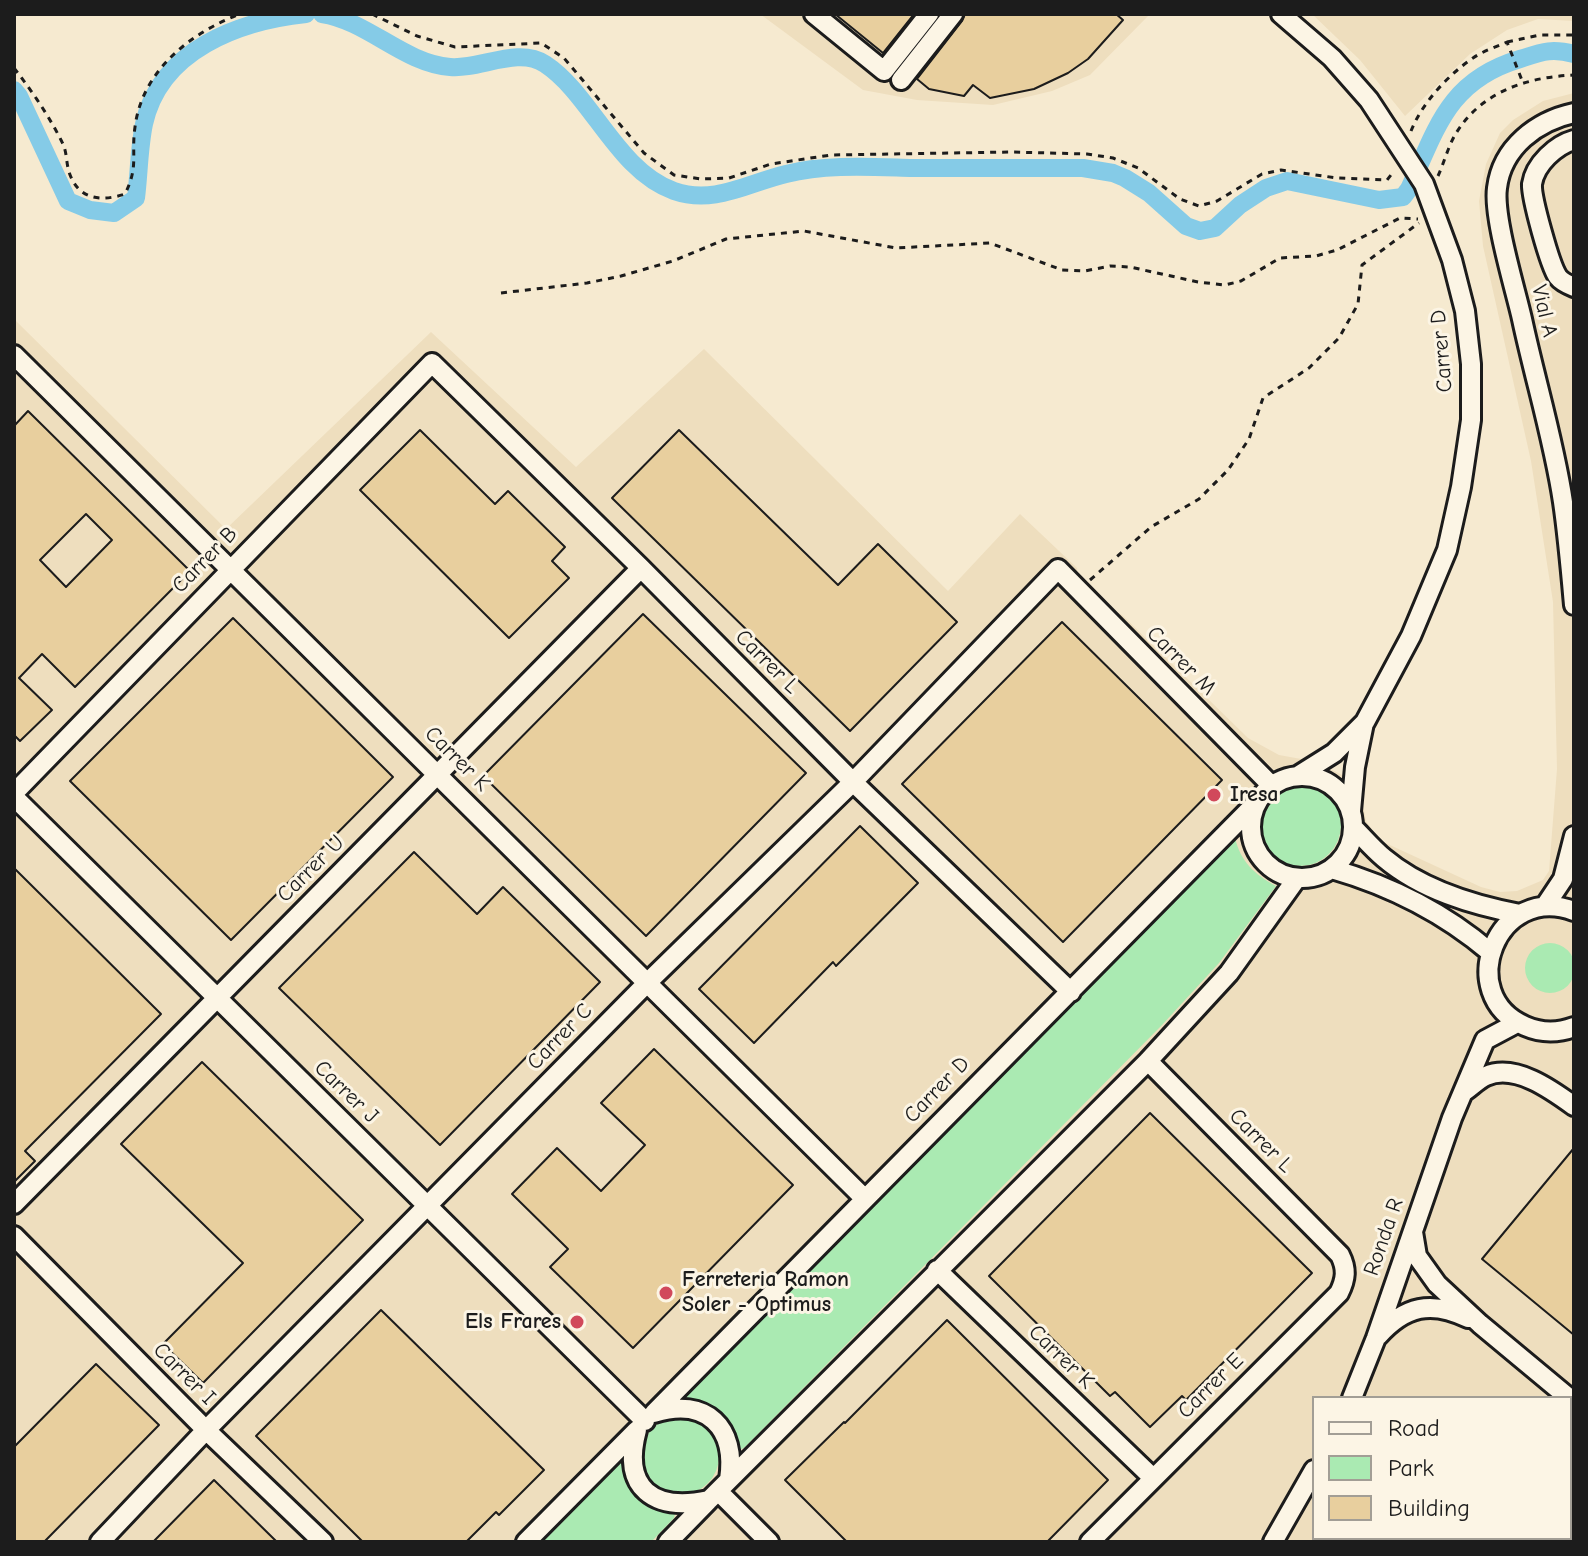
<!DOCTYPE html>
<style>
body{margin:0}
#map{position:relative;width:1588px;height:1556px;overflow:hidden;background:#f6ead0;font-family:"Comic Neue",sans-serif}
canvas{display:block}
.frame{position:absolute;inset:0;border:16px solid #1c1c1c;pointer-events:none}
.legend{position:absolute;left:1312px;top:1396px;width:260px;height:144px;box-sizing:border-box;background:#fcf5e5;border:2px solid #a29e95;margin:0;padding:10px 14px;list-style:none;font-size:24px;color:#1c1c1c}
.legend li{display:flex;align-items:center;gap:16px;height:40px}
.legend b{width:40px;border:2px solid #a29e95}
</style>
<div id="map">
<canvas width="1588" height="1556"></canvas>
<div class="frame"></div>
<ul class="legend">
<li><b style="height:10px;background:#fcf5e5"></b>Road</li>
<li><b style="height:22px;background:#aaeab2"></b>Park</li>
<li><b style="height:22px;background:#e8cf9e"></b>Building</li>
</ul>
</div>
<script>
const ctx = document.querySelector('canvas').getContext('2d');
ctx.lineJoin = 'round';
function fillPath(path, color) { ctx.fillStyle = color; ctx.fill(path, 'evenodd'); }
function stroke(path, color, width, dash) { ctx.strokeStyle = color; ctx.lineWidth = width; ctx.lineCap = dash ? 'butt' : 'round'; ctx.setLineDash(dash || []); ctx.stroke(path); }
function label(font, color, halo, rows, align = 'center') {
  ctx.font = font + ' "Comic Neue",sans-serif'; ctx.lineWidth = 6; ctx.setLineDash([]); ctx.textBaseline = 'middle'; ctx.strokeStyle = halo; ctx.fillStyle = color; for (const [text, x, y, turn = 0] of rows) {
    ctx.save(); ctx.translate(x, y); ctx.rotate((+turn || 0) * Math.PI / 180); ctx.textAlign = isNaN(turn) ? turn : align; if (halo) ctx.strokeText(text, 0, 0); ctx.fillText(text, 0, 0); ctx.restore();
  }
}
fillPath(new Path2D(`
 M760 14H1150L1090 75 1052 91 993 105 917 100 863 90Z
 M1312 14H1574V21L1538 19 1507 30 1470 54 1405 116 1360 60Z
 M1574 93V1542H14V319L226 529 431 332 576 467 704 349 948 591 1020 514 1077 568 1079 590 1122 615 1248 738 1279 755 1301 759 1308 757 1359 784 1366 821 1379 840 1481 887 1500 892 1517 891 1543 880 1549 871 1557 769 1553 602 1531 461 1483 246 1479 201 1486 164 1500 133 1513 120 1543 101ZM1314 1398H1570V1538H1314Z`), '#eedebe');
fillPath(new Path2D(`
 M1259 825a41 41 0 1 1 82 0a41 41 0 1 1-82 0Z
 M1235 838C1241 862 1254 874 1276 886L1219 963 1162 1025 745 1447 740 1450 736 1448 705 1405 687 1400 685 1394Z
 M1525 968a25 25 0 1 1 50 0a25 25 0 1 1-50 0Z
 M641 1456a39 39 0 1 1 78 0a39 39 0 1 1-78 0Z
 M620 1461 625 1464 629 1477 656 1507 675 1514 674 1518 651 1542H539Z`), '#aaeab2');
stroke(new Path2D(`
 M322 14C368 21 403 63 450 67 479 70 518 46 545 64 591 94 617 171 674 191 714 205 748 183 786 174 826 164 871 167 913 168 970 168 1026 168 1083 168L1113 173 1125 178 1149 193 1186 226 1200 231 1215 228 1240 205 1266 188 1287 181 1379 200 1403 197 1409 189C1437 127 1449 80 1520 59 1542 52 1551 48 1574 54
 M14 90 19 96 68 201 90 210 114 213 136 198C139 174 139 148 144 124 160 50 239 21 306 14`), '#85cbe7', 18);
const building = new Path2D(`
 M835 14H914L883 53Z
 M965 14H1116L1123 20 1088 59 1068 73 1034 89 990 98 973 85 964 96 929 89 917 79 962 21Z
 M28 411 190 571 75 687 42 654 19 678 52 710 20 741 14 735V426ZM86 514 112 540 66 587 40 560Z
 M420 430 495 504 508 491 565 547 552 561 569 578 509 638 360 490Z
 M679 430 838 585 878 544 957 622 850 731 612 498Z
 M643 614 806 773 646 936 483 776Z
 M233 618 393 777 231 940 70 781Z
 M1062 622 1222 780 1063 942 902 784Z
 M860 826 918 883 836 966 833 962 754 1043 699 989Z
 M414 852 477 914 503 887 600 982 440 1145 279 988Z
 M14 868 161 1014 25 1151 35 1161 14 1182Z
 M654 1049 793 1185 633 1348 550 1267 568 1249 512 1194 557 1148 601 1191 645 1145 601 1103Z
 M202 1062 363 1220 203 1383 163 1344 243 1263 121 1144Z
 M1150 1113 1312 1273 1186 1400 1182 1396 1150 1427 1115 1392 1110 1396 989 1276Z
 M1574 1148V1335L1482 1259Z
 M381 1310 544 1470 499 1515 496 1512 466 1542H363L256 1436Z
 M947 1320 1108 1480 1047 1542H847L785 1480 844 1422 845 1423Z
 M96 1364 159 1425 44 1542H14V1447Z
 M214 1480 277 1542H153Z`);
fillPath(building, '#e8cf9e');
stroke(building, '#1c1c1c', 2);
const minor = new Path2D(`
 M814 14 884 71 929 14
 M1281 14 1332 58 1369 100 1424 184 1452 260 1465 311 1471 364V420L1461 487 1447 550 1411 636 1365 722 1334 753 1299 775
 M901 80 953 14
 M1574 113C1537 121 1502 147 1497 188 1493 217 1515 288 1522 319 1535 380 1554 441 1563 502 1568 536 1571 571 1574 605
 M1574 140C1556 145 1535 164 1532 184 1531 197 1550 266 1558 277 1561 281 1569 285 1574 287
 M14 355 865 1199
 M1251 827a51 51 0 1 1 102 0a51 51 0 1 1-102 0Z
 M14 793 432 363 641 568 853 782 1071 992
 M14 797 645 1421
 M1351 811 1355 767 1364 723
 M1353 827C1363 837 1373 849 1384 858 1422 890 1472 905 1520 914
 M1332 869C1391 886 1443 912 1490 952
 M1545 906 1563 879 1574 836
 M1574 911C1497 882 1453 995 1525 1026 1541 1033 1558 1033 1574 1027
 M1465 1091C1472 1086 1479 1079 1486 1076 1515 1063 1552 1090 1574 1106
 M14 1204 641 568
 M1413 1232 1417 1256 1437 1284 1480 1324 1569 1398
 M14 1236 206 1430 323 1542
 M937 1270 1153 1478
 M1378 1336C1405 1306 1431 1300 1468 1318
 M1352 1398 1376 1338 1452 1118 1485 1040 1517 1023
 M654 1413 1256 803
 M654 1413C706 1397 737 1427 729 1480
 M637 1430C621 1489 654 1512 709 1500L1148 1061 1229 973 1297 878
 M718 1491 769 1542
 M100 1542 206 1430 648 982 853 782 1058 569 1271 785
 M526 1542 636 1431
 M668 1542 708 1501
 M1090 1542 1339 1293C1346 1279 1347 1269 1340 1255L1148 1061
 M1273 1542 1314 1470`);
stroke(minor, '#1c1c1c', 24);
stroke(new Path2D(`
 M372 14 417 36 455 47 541 43 564 58 644 153 674 175 701 179 729 178 771 164 831 155 1011 152 1087 154 1113 158 1138 168 1180 199 1199 206 1217 201 1262 174 1281 170 1337 178 1387 180 1394 171
 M1507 42 1540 35H1574
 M14 68C32 91 49 116 62 142 67 151 66 162 69 172 78 200 101 202 125 194 139 166 131 155 135 127 142 71 190 33 240 14
 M1411 131C1422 103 1448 75 1473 58 1483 51 1496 47 1507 42L1523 83
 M1438 176C1444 163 1448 147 1455 135 1480 92 1527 77 1574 75
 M501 293 587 283 621 276 673 261 726 239 804 231 896 248 990 243 1062 270 1085 271 1110 266 1130 267 1198 282 1225 285 1241 281 1280 258 1316 256 1337 250 1400 218 1418 219
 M1090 580 1151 527 1199 499 1228 470 1249 439 1263 398 1309 368 1339 338 1358 304 1362 265 1419 223`), '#1c1c1c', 3, [6, 6]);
stroke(minor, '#fcf5e5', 18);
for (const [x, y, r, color] of [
 [1214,795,8,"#d1495b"],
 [666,1293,8,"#d1495b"],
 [577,1322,8,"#d1495b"]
]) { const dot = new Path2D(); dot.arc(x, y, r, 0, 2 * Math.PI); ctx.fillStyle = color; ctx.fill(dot); stroke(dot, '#fcf5e5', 3); }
label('22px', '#1c1c1c', '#fcf5e5', [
 ["Vial A",1544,311,77],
 ["Carrer D",1442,351,-95],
 ["Carrer B",205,560,-46],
 ["Carrer M",1181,661,45],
 ["Carrer L",767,662,45],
 ["Carrer K",457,759,45],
 ["Carrer U",311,869,-45],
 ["Carrer C",560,1037,-46],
 ["Carrer D",937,1090,-46],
 ["Carrer J",346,1092,44],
 ["Carrer L",1261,1141,45],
 ["Ronda R",1384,1237,-71],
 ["Carrer K",1061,1357,44],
 ["Carrer I",184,1374,45],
 ["Carrer E",1211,1386,-45]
]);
label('bold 22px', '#1c1c1c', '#fcf5e5', [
 ["Iresa",1230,795],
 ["Ferreteria Ramon",682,1280],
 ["Soler - Optimus",682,1305],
 ["Els Frares",561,1322,"right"]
], 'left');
</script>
